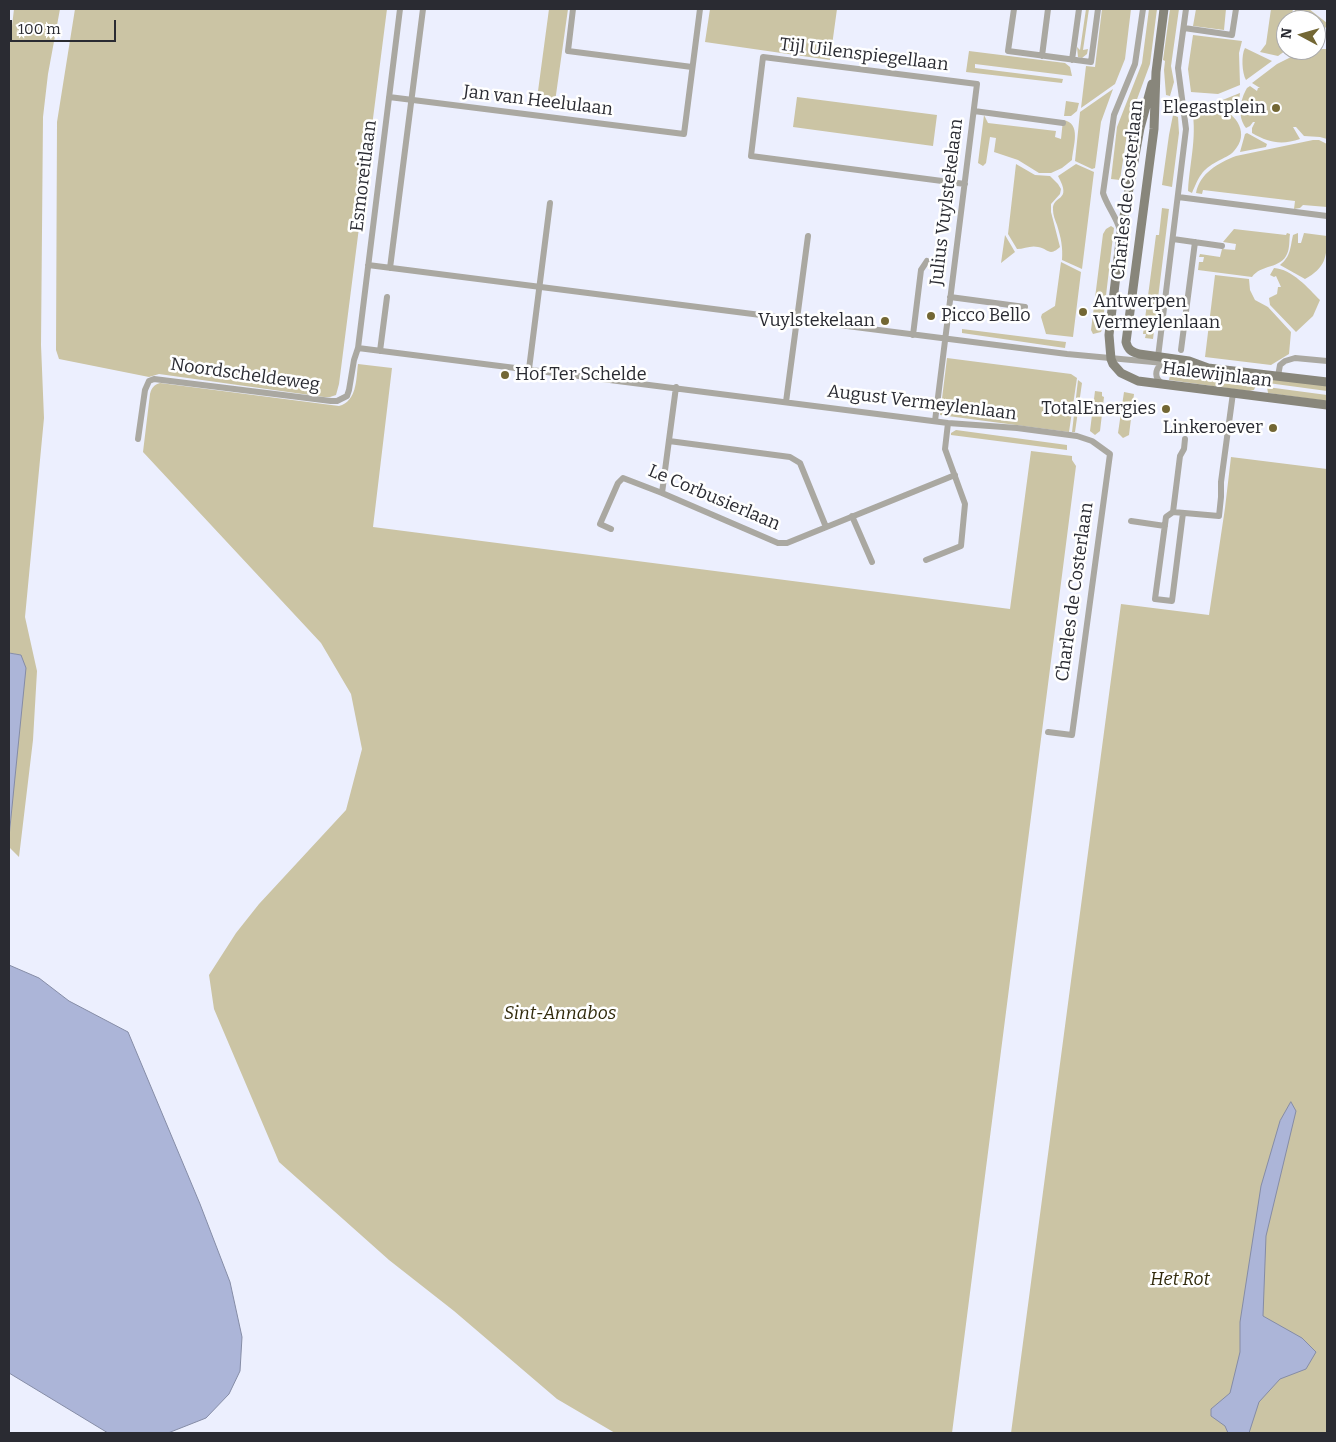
<!DOCTYPE html>
<style>
body{margin:0}
#map{position:relative;width:1336px;height:1442px;overflow:hidden;background:#eceffe;font-family:Bitter,serif}
canvas{display:block}
.frame{position:absolute;inset:0;border:10px solid #2a2b32;pointer-events:none}
.north{position:absolute;left:1276px;top:10px;width:50px;height:50px;box-sizing:border-box;background:#fff;border:1px solid #aaaaad;border-radius:50%;rotate:276deg;font-size:14px;font-weight:700;line-height:20px;text-align:center;color:#2a2b32}
.north::after{content:'';display:block;margin:auto;width:18px;height:22px;background:#736734;clip-path:polygon(50% 0,100% 100%,50% 72%,0 100%)}
.scale{position:absolute;left:10px;top:20px;width:106px;height:22px;box-sizing:border-box;border:2px solid #2a2b32;border-top:0;padding-left:6px;font-size:15px;line-height:18px;white-space:nowrap;color:#2a2b32;-webkit-text-stroke:4px #fff;paint-order:stroke}
</style>
<div id="map">
<canvas width="1336" height="1442"></canvas>
<div class="frame"></div>
<div class="north">N</div>
<div class="scale">100 m</div>
</div>
<script>
const ctx = document.querySelector('canvas').getContext('2d');
ctx.lineJoin = 'round';
function fillPath(path, color) { ctx.fillStyle = color; ctx.fill(path, 'evenodd'); }
function stroke(path, color, width, dash) { ctx.strokeStyle = color; ctx.lineWidth = width; ctx.lineCap = dash ? 'butt' : 'round'; ctx.setLineDash(dash || []); ctx.stroke(path); }
function label(font, color, halo, rows, align = 'center') {
  ctx.font = font + ' Bitter,serif'; ctx.lineWidth = 5; ctx.setLineDash([]); ctx.textBaseline = 'middle'; ctx.strokeStyle = halo; ctx.fillStyle = color; for (const [text, x, y, turn = 0] of rows) {
    ctx.save(); ctx.translate(x, y); ctx.rotate((+turn || 0) * Math.PI / 180); ctx.textAlign = isNaN(turn) ? turn : align; if (halo) ctx.strokeText(text, 0, 0); ctx.fillText(text, 0, 0); ctx.restore();
  }
}
fillPath(new Path2D(`
 M14 9H60L48 74 43 117 41 345 44 418 25 617 37 671 33 740 19 857 9 847 21 655 9 653V52Z
 M75 9H387L339 384 336 395 330 397H324L159 374 149 377 59 359 56 350 57 122Z
 M549 9H568L554 109 536 106Z
 M710 9H837L830 60 705 42Z
 M1086 9H1089L1083 50 1088 49 1087 54 1082 58 1078 57 1077 47 1080 50Z
 M1102 9H1131L1125 59 1115 84 1081 108 1086 66 1095 67Z
 M1149 9H1157L1150 64 1129 121 1120 180 1111 179 1117 127 1142 63Z
 M1170 9H1179L1171 66 1174 82 1170 96 1166 95 1164 70 1165 61 1163 60Z
 M1196 9H1226L1224 30 1193 26Z
 M1271 9H1293L1291 20H1286L1285 51 1278 56 1260 52 1266 44Z
 M1295 9H1309L1327 23V26L1316 37V20H1294Z
 M1193 35 1242 41 1239 53 1240 85 1218 94 1191 92 1188 69Z
 M1245 48 1272 61 1246 80C1242 73 1241 55 1245 48Z
 M1316 49H1327V139L1320 137 1304 136 1296 127H1293L1300 139C1282 145 1269 143 1252 133V128L1255 122H1253L1250 126 1246 128C1237 116 1240 100 1247 88L1250 86 1257 91 1258 88H1260L1252 83 1277 64 1291 57Z
 M969 51 1065 63 1070 67 1072 76 975 64V68L1063 79 1062 83 966 72Z
 M1113 89 1101 122 1095 168 1092 169 1075 161 1080 112Z
 M1240 93 1237 114 1226 107 1215 103Z
 M797 97 937 115 933 146 793 127Z
 M1066 101 1079 103 1077 111 1071 116H1064Z
 M1191 103C1200 104 1209 105 1218 107 1237 114 1250 134 1234 151 1230 156 1223 158 1218 161 1201 170 1199 177 1192 193L1188 191C1190 159 1198 135 1191 103Z
 M984 115 988 123 1056 131 1055 137 1061 139 1063 120C1082 123 1073 146 1072 160L1062 168 1051 173H1039L1018 160 994 152 996 138 990 137 986 163 983 166 978 163Z
 M1173 115 1178 117 1179 133 1172 187 1162 185 1169 135Z
 M1247 133 1267 144 1266 147 1240 152 1245 134Z
 M1313 140H1319L1327 144V207L1303 205 1300 208 1294 209 1295 201 1203 190 1202 194 1196 193C1200 173 1218 163 1236 156Z
 M1016 164 1035 175 1050 176 1058 184 1061 189 1060 194 1051 204V212L1060 247C1049 257 1049 249 1038 247 1031 245 1024 249 1017 249L1008 234Z
 M1076 164 1094 172 1082 269 1062 260C1063 247 1061 238 1057 225 1055 220 1053 215 1053 210 1052 194 1073 203 1058 176Z
 M1162 208 1169 209 1153 339 1145 338 1146 334H1143L1156 235H1159Z
 M1111 226 1114 228 1102 329 1101 332 1093 334 1091 330 1103 234 1106 229Z
 M1234 229 1286 235 1287 233 1290 234C1289 240 1290 248 1287 254 1281 269 1261 264 1252 277L1198 270 1199 262H1203L1204 257H1199L1200 254 1220 257 1222 249 1235 250 1236 244 1223 242Z
 M1298 233V243H1301L1304 233 1327 236C1327 258 1325 268 1305 279L1280 265C1291 256 1290 248 1293 235Z
 M1005 235 1015 252 1001 263Z
 M1061 262 1081 272 1073 337 1046 334 1041 317 1042 314 1055 306Z
 M1274 268C1292 269 1308 288 1320 300L1313 316 1296 332 1270 305 1269 298 1277 294 1278 287H1281L1276 276 1274 277 1270 275Z
 M1215 275 1249 279 1250 290 1255 300 1268 307 1291 332 1289 354 1271 365 1205 357Z
 M962 329 1066 342 1065 348 962 333Z
 M947 358 1071 374 1077 378 1069 432 940 415Z
 M358 364 392 368 373 527 1010 609 1031 451 1072 456V460L1076 466 952 1433H615L557 1399 454 1311 389 1260 279 1162 214 1009 209 975 236 933 259 904 346 810 362 749 351 694 321 643 143 452 150 394C152 387 154 385 160 383L339 406C357 401 356 380 358 364Z
 M1171 365 1253 376 1256 377 1257 382 1170 370Z
 M1170 375 1256 385 1254 390 1249 391 1169 380Z
 M1270 378 1327 385V391L1268 383Z
 M1078 380 1082 383 1075 432H1072Z
 M1267 387 1327 395V401L1268 393Z
 M1095 391 1102 392V396L1104 397 1100 431 1095 435 1090 431Z
 M1124 392 1134 394 1129 435 1123 438 1118 433Z
 M956 430 1067 445V450L951 435V433Z
 M1231 457 1327 469V1433H1011L1121 604 1209 615 1225 508Z`), '#cbc4a4');
const water = new Path2D(`
 M9 653 21 655 26 668 9 837Z
 M9 965 39 978 69 1001 128 1032 200 1204 230 1282 242 1337 240 1371 229 1394 206 1418 168 1433H108L9 1373Z
 M1291 1102 1296 1111 1266 1236 1263 1316 1302 1338 1316 1352 1306 1369 1280 1379 1259 1402 1249 1433H1228L1225 1426 1211 1416V1409L1230 1393 1240 1352V1322L1261 1186 1280 1121Z`);
fillPath(water, '#acb5d8');
stroke(water, '#858ca6', 1);
stroke(new Path2D(`
 M573 9 568 51 692 67
 M1014 9 1008 51 1091 62 1098 9
 M1184 28 1232 35 1236 9
 M1042 56 1048 9
 M1072 60 1079 9
 M389 97 684 134 700 9
 M974 111 1063 123
 M1178 197 1327 216
 M1120 230C1116 216 1107 206 1103 193L1114 115 1135 64 1143 9
 M1173 239 1222 246
 M368 265 1067 354 1196 366
 M390 268 423 9
 M950 297 1025 307
 M913 335 921 270 927 261
 M358 348 948 423 1017 428 1077 436 1092 441 1110 454 1072 735 1048 732
 M1181 350 1195 242
 M380 351 387 297
 M1158 357 1186 129 1178 68 1186 9
 M1161 364C1155 370 1154 378 1162 383
 M529 369 550 203
 M1278 376 1280 365 1285 361 1295 358 1327 361
 M786 402 808 236
 M935 421 977 84 763 57 751 156 965 184
 M138 439 145 390 149 381 154 379 331 401H337L347 396 349 390 354 360 358 348 400 9
 M669 441 790 457 800 463 826 527
 M662 493 676 387
 M1173 512 1180 456 1184 449 1185 439
 M1183 513 1172 601 1155 599 1166 517 1173 512 1219 516 1221 497V482L1233 393
 M852 516 872 562
 M1131 521 1165 526
 M611 529 600 524 618 483 623 478 662 493 778 543H787L955 475
 M926 560 961 546 965 504 945 449 948 423`), '#aaa8a1', 6);
stroke(new Path2D(`
 M1164 9 1156 72 1154 129 1126 342C1128 350 1132 352 1139 354L1189 361 1208 368 1327 382
 M1152 84 1140 128 1121 233 1109 335 1111 359 1113 364 1121 373 1138 381 1327 405`), '#88867b', 9);
for (const [x, y, r, color] of [
 [1276,108,5,"#736734"],
 [1083,312,5,"#736734"],
 [931,316,5,"#736734"],
 [885,321,5,"#736734"],
 [505,375,5,"#736734"],
 [1166,409,5,"#736734"],
 [1273,428,5,"#736734"]
]) { const dot = new Path2D(); dot.arc(x, y, r, 0, 2 * Math.PI); ctx.fillStyle = color; ctx.fill(dot); stroke(dot, '#fff', 2); }
label('18px', '#2a2b32', '#fff', [
 ["Tijl Uilenspiegellaan",864,55,7],
 ["Jan van Heelulaan",538,101,7],
 ["Esmoreitlaan",364,176,-83],
 ["Charles de Costerlaan",1128,190,-84],
 ["Julius Vuylstekelaan",947,202,-83],
 ["Noordscheldeweg",245,375,8],
 ["Halewijnlaan",1217,375,7],
 ["August Vermeylenlaan",922,403,7],
 ["Le Corbusierlaan",714,498,23],
 ["Charles de Costerlaan",1075,592,-82]
]);
label('18px', '#2a2b32', '#fff', [
 ["Elegastplein",1266,108],
 ["Antwerpen",1093,302,"left"],
 ["Vermeylenlaan",1093,323,"left"],
 ["Picco Bello",941,316,"left"],
 ["Vuylstekelaan",875,321],
 ["Hof Ter Schelde",515,375,"left"],
 ["TotalEnergies",1156,409],
 ["Linkeroever",1263,428]
], 'right');
label('italic 18px', '#30290a', '#fff', [
 ["Sint-Annabos",560,1014],
 ["Het Rot",1180,1280]
]);
</script>
